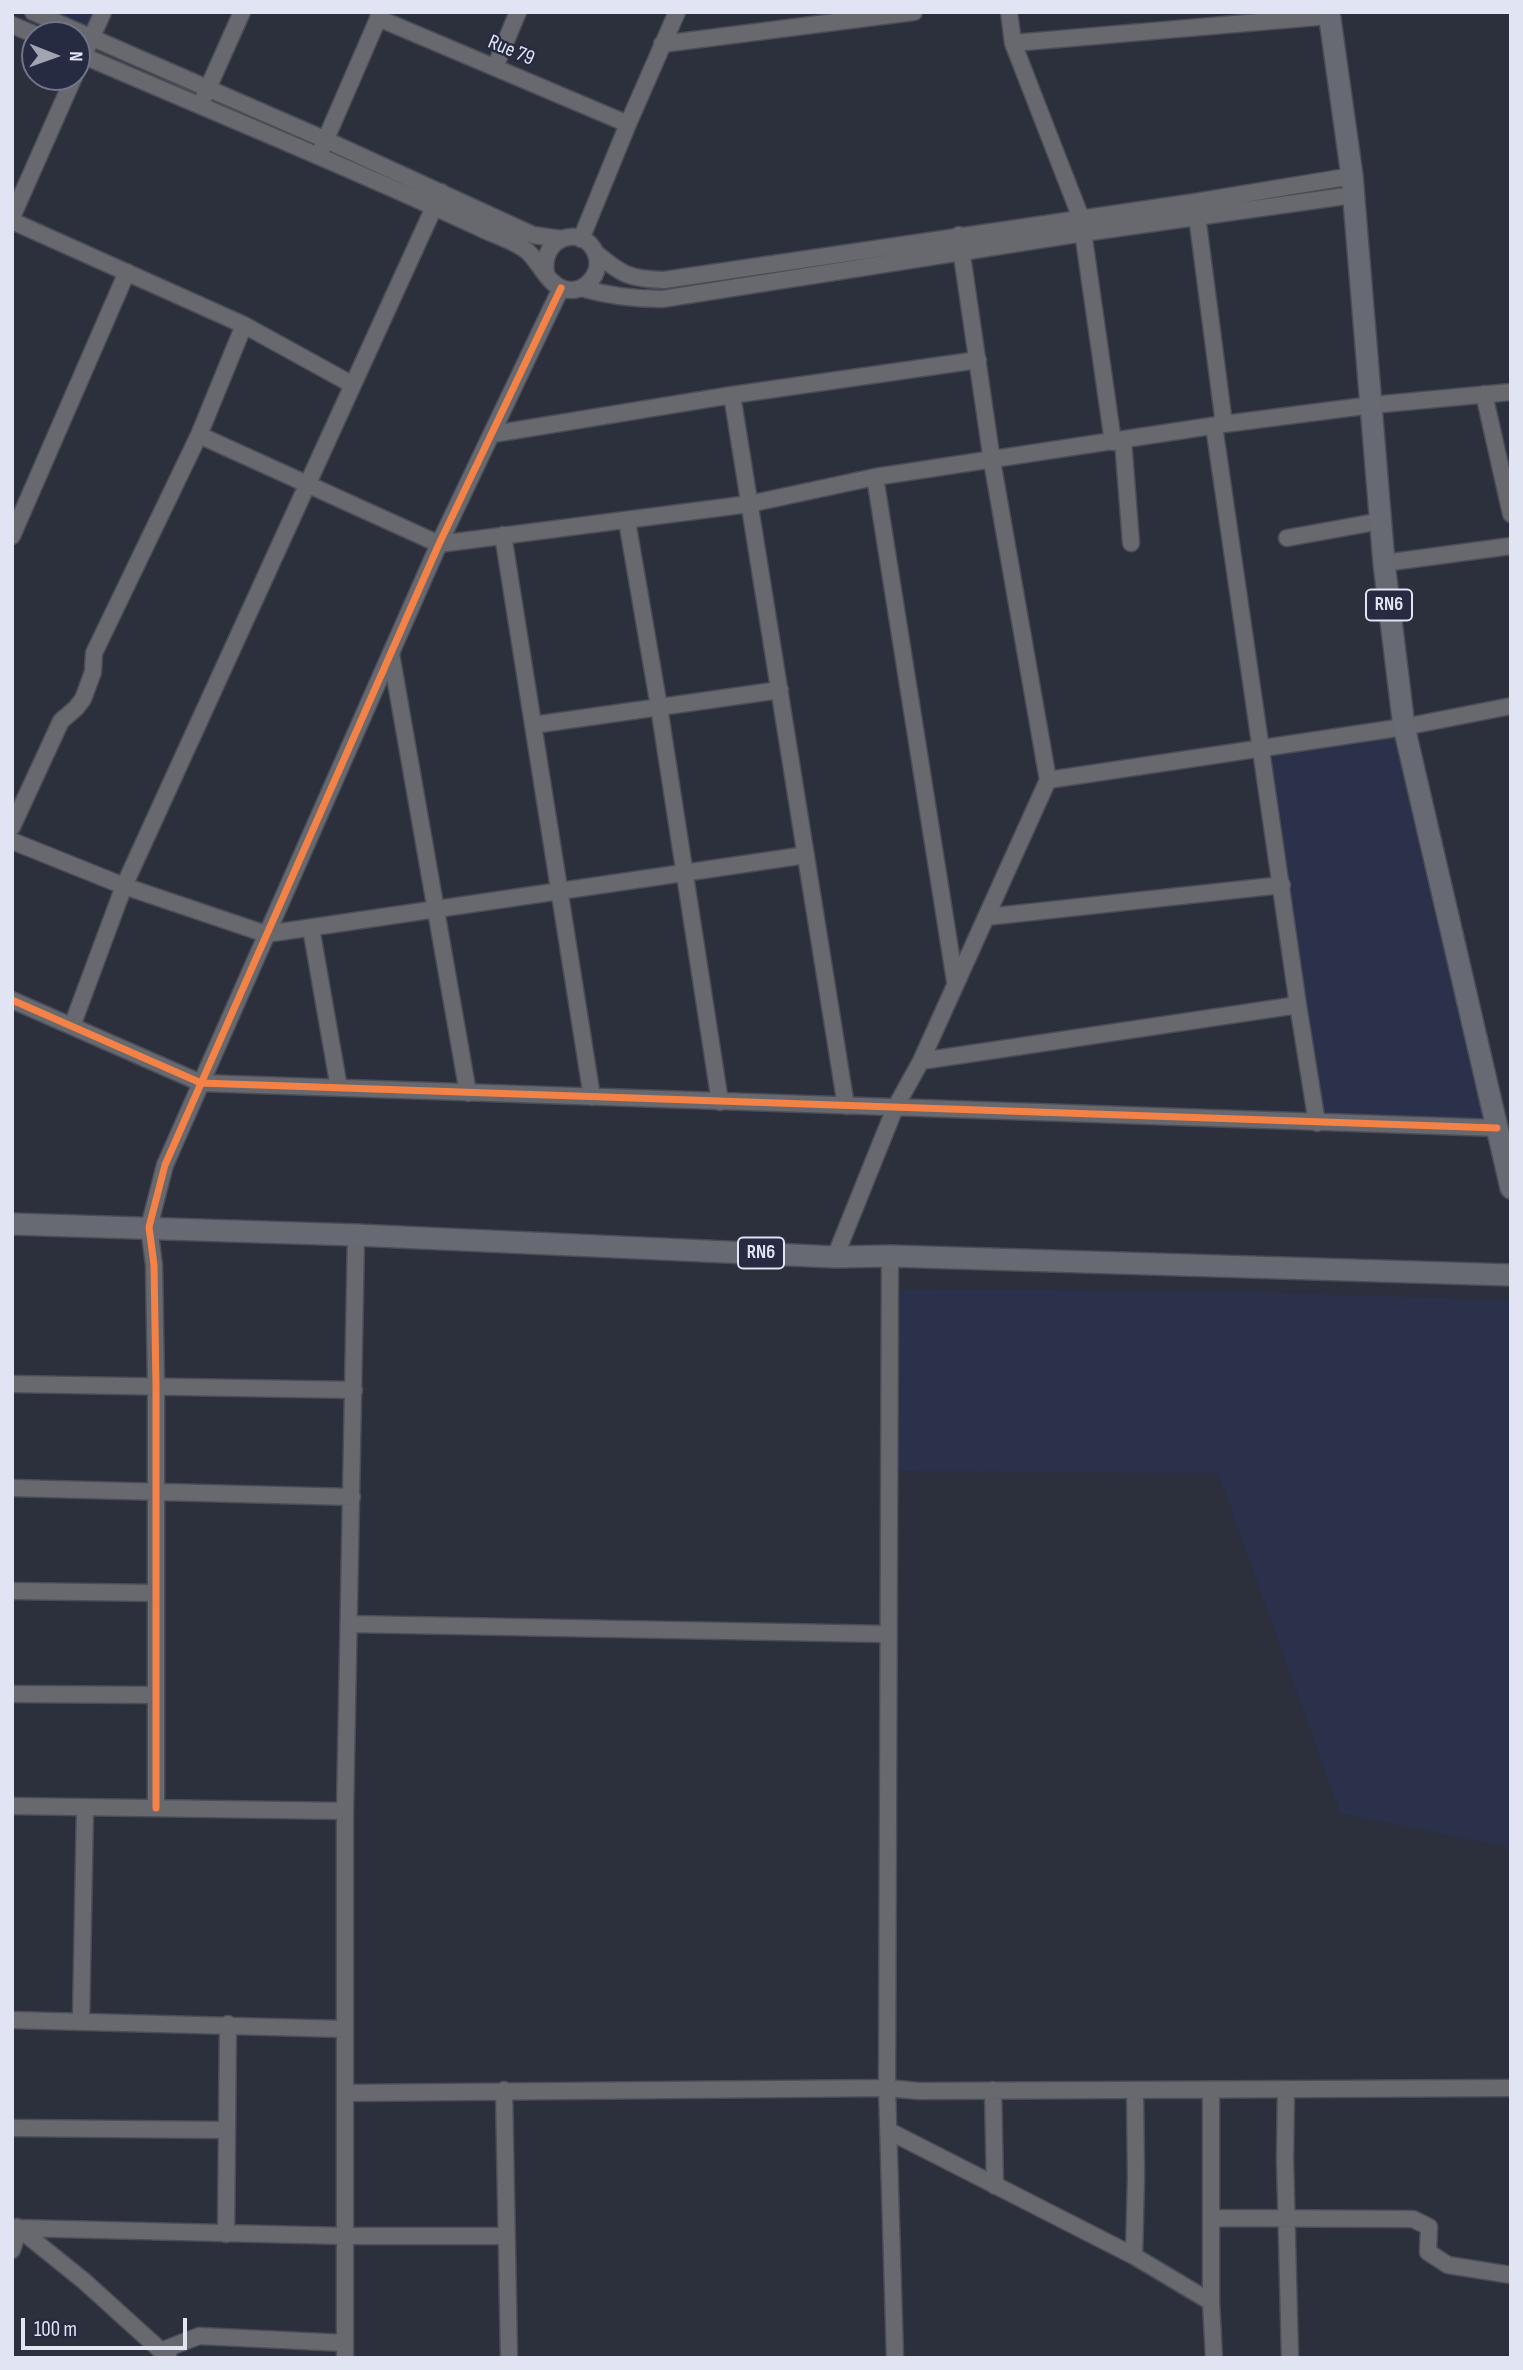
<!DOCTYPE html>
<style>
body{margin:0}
#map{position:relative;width:1523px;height:2370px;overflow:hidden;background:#2c2f3c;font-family:"Sofia Sans Condensed",sans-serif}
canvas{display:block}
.frame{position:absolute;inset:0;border:14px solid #e0e4f3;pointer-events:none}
.north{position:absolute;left:21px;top:21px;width:70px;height:70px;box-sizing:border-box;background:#262b42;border:2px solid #707589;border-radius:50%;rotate:91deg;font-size:19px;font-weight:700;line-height:28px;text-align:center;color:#e0e4f3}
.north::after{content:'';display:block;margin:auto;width:24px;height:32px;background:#a1a5b3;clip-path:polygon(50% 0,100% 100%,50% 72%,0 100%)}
.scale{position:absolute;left:21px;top:2318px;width:166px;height:32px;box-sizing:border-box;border:4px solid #e0e4f3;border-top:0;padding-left:9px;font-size:21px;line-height:24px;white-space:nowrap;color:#e0e4f3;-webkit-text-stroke:5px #262b42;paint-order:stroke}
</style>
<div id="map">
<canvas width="1523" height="2370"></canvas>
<div class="frame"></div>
<div class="north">N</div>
<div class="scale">100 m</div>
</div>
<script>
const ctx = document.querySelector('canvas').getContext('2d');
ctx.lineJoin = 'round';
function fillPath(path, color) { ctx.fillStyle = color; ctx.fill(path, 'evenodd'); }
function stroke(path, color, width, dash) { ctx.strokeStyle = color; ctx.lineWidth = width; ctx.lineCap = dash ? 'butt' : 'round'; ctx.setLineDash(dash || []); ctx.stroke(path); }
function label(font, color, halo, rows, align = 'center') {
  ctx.font = font + ' "Sofia Sans Condensed",sans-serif'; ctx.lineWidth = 5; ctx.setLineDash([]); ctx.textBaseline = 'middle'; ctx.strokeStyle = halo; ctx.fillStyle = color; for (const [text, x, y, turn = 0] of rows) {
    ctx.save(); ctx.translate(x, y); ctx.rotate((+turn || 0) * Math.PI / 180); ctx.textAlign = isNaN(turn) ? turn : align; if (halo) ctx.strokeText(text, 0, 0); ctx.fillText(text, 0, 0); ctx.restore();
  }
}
fillPath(new Path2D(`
 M49 12H97L89 30Z
 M1394 737 1439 932 1485 1119 1424 1123 1321 1122 1263 755Z
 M891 1289 1219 1291 1511 1300V1848L1340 1813 1218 1473 890 1471Z`), '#2b304b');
const minor = new Path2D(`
 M33 12 326 140 533 235 561 239
 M1009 12 1013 43 1081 218 1113 442
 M378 18 628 124
 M12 25 36 35
 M1013 43 1329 16
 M662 44 914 12
 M77 53C211 111 347 166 480 228 494 235 515 241 527 251 540 262 547 284 564 289 584 295 603 274 596 254 585 224 539 235 546 274
 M495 67 518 12
 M77 70 103 12
 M204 97 242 12
 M322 148 381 12
 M1196 208 1224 424
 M12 217 74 77
 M12 221 244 325 353 385
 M581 239 628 124 677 12
 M596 253C622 275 630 279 664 280L1195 202 1352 176
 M581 288C609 296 633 299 662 299L1083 233 1353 195
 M1484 394 1511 514
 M732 395 846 1106
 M1214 426 1298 1005 1317 1123
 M493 434 732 395 978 360
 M199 435 439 544 749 504 875 477 1224 424 1372 405 1511 392
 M1123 440 1131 543
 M875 477 955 981
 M627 521 659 707 720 1102
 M503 535 592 1097
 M12 536 127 272
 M1287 538 1381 521
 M1384 563 1511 546
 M391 654 468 1093
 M533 725 780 690
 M1048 780 1404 727 1511 706
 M12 827 61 721 76 708 83 699 93 672 94 653 199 435 244 325
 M12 841 124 886 266 934 806 855
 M986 917 1282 885
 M311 928 339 1088
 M12 1000 201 1083 1497 1128
 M72 1026 124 886 441 192
 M921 1061 1298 1005
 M890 1256 887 2088 895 2358
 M835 1257 895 1108 921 1061 1048 780 992 461 959 235
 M12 1384 354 1390
 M12 1488 352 1497
 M12 1591 156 1593
 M349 1624 887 1634
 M12 1694 156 1695
 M12 1806 345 1811
 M156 1808V1386L154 1265 149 1227 165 1165 439 544 561 288
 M12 2020 344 2029
 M81 2021 85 1808
 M1286 2089 1285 2159 1290 2358
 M504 2090 509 2358
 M993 2090 995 2186
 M1211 2090V2302L1214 2358
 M346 2093 887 2088 919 2091 1511 2088
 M12 2128 227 2130
 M889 2131 1134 2256 1211 2302
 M1212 2218 1413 2219 1429 2227 1428 2252 1448 2265 1511 2275
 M17 2227 84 2281 169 2358
 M226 2234 228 2024
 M12 2250 19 2228 345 2236H506
 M1134 2256 1136 2177 1135 2090
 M163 2350 199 2336 345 2343
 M345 2358V1811L356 1235`);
const major = new Path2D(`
 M1329 12 1352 176 1384 563 1404 727 1511 1188
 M12 1224 356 1235 835 1257 890 1256 1511 1275`);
stroke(minor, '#4a4d58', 19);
stroke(major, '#4a4d58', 24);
stroke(minor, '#68696e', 16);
stroke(major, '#686a73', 21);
stroke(new Path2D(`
 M12 1000 201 1083 1497 1128
 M156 1808V1386L154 1265 149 1227 165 1165 439 544 561 288`), '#f48246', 7);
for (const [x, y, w] of [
 [1389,605,46],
 [761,1253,46]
]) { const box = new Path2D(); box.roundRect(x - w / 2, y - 15.5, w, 31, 5); ctx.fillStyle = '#262b42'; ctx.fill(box); stroke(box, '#e0e4f3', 2); }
label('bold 19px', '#e0e4f3', null, [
 ["RN6",1389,605],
 ["RN6",761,1253]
]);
label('21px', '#e0e4f3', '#262b42', [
 ["Rue 79",511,51,23]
]);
</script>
